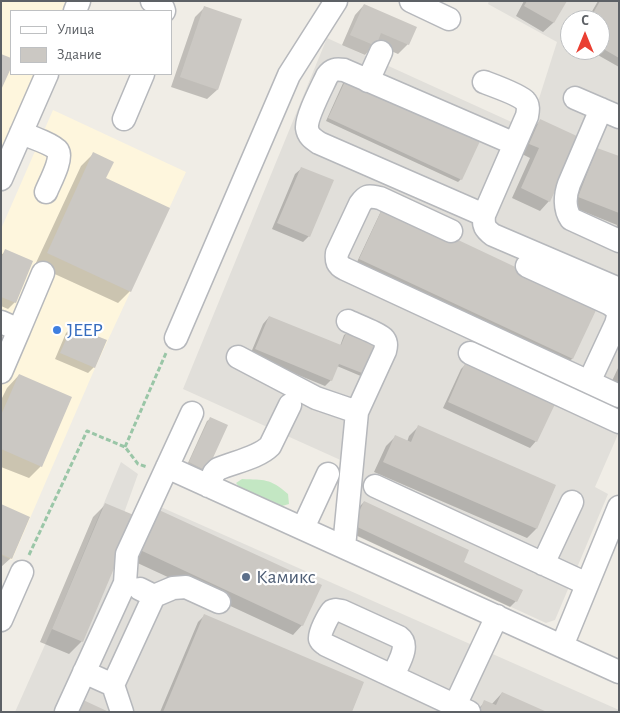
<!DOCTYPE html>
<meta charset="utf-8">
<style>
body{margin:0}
#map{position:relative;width:620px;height:713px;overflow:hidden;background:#f0ede6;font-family:"Alegreya Sans",sans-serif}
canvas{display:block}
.frame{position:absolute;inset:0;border:2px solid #5d6166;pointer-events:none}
.legend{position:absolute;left:10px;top:10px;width:162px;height:65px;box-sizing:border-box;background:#fff;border:1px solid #bec0c2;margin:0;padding:6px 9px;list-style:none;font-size:15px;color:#5d6166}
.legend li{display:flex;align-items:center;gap:10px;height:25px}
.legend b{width:25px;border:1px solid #bec0c2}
.north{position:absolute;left:560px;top:10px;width:50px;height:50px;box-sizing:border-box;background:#fff;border:1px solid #bec0c2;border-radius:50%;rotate:0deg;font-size:14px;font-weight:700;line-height:20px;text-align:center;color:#5d6166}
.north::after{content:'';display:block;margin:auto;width:18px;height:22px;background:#ea3f32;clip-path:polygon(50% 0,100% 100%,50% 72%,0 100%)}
</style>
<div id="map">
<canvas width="620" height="713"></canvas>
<div class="frame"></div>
<ul class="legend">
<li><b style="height:6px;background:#fff"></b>Улица</li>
<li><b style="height:14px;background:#cbc8c3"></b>Здание</li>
</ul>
<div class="north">С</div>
</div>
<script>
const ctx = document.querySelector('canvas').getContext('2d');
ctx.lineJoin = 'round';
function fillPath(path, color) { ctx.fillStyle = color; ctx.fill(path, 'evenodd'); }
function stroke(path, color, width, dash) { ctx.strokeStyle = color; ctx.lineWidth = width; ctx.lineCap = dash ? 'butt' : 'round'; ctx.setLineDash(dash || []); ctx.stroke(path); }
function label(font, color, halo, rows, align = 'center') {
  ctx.font = font + ' "Alegreya Sans",sans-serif'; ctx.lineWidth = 4.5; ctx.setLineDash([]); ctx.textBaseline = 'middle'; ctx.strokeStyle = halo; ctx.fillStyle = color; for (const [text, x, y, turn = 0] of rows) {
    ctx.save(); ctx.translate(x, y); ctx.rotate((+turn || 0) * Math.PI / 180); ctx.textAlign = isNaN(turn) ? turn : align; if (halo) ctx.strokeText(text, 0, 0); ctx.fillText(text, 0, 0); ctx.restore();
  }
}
fillPath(new Path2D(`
 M1 1H66L62 11H11V74H36L1 151Z
 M53 110 186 172 95 368 12 560 1 555V229Z`), '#fef6dd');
fillPath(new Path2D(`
 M489 1H619V432L595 487 608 494 555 620 546 623 348 532 356 467 183 389 327 38 529 130 557 42 488 4ZM570 20H600V50H570Z
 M121 462 138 474 124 513 136 516 154 504 619 710V712H15L52 629Z`), '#e1dfda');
fillPath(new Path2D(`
 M242 479C264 480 270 478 288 494L289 504 282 506 244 492 236 483Z`), '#c3e7c3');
fillPath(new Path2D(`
 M524 1H565L553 23 543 32 516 16Z
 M598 1H619V67L589 50H600V20H587Z
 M364 5 415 28 408 44 398 54 375 44 365 55 342 45 355 15Z
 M205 7 217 90 207 99 171 87 195 17Z
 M344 81 461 179 458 182 326 121Z
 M540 121 549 201 540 211 512 198 530 158 520 153 531 130Z
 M597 149 619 158V235L614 233 617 225 570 206 588 159Z
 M94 153 105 179 130 291 118 303 35 265 81 166Z
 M302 168 309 236 303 242 272 229 295 174Z
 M382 209 597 306 572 359 569 361 357 262Z
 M6 251 32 262 15 302 8 309 1 306V255Z
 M269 317 340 346 344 335 347 333 377 345 363 377 337 366 331 380 325 386 250 355 263 324Z
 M72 327 94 367 88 373 55 359 66 333Z
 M467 363 536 441 530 448 443 408 461 369Z
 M619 366V386L611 383Z
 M19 375 41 466 29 478 1 467V400L7 388Z
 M210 419 226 426 203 473 187 465 207 421Z
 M418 427 555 486 536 529 527 538 374 472 386 446 395 437 407 442 409 436Z
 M364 502 462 563 516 601 510 607 347 531 358 508Z
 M1 505 11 558 1 567Z
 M105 505 82 641 69 654 40 642 93 517Z
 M149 521 302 625 293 635 131 560Z
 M204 616 351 712H160L198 622Z
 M502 693 544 712H475L485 702 491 705Z`), '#0003');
fillPath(new Path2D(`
 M527 1H567L554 23 524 6Z
 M600 1H619V58L600 47V20H589Z
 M364 4 417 27 409 45 381 33 376 46 350 35Z
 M204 6 242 19 218 90 180 77Z
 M1 54 11 58V68L1 90Z
 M347 77 481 139 462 180 328 118Z
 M540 119 579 137 550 202 521 188 539 148 529 144Z
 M597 148 619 156V213L578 197Z
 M93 152 114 162 106 178 170 208 131 292 47 253Z
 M301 167 334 180 310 237 277 223Z
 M384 205 598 306 573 359 359 259Z
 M5 249 33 261 16 303 1 297V259Z
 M269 316 341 345 347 331 379 344 367 375 339 364 332 381 255 349Z
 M72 326 107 340 95 368 60 353Z
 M466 361 556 402 537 442 448 402Z
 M19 374 72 397 42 467 1 449V415Z
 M210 417 228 425 207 471 189 462Z
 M418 425 556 485 537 529 383 462 395 435 411 442Z
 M364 501 469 550 464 562 523 590 517 602 353 525Z
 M105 503 136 516 83 642 52 629Z
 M1 504 30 517 12 559 1 554Z
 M159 510 322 585 303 626 140 550Z
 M204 614 364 682 352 712H163Z
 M502 692 547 712H479L484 700 496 705Z
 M81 699 109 712H75Z`), '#cbc8c3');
const minor = new Path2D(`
 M152 1 163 8 164 11
 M411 1 449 19
 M75 11 79 1
 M368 81 381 52
 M484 82C492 85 520 95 525 101 529 105 528 111 527 116L484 215C483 226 485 229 493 235L619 289
 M575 98 619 117
 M601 109 569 184C565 195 564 209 571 219L619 241
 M124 119 143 74
 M21 133C29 136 54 145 58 151 63 159 49 184 46 192
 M1 179 47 74
 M484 215 319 143C313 139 308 136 307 128 306 117 322 87 327 76 332 69 336 69 344 70L515 144
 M451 231 380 198C369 196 367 194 360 204L337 253C336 261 337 265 345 269L619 396
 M527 266 610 304C619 310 619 314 616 324L589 382
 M348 321C356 325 380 334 384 339 387 343 386 347 385 351L357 412
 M1 322 19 330 43 273
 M176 338 289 75 336 1
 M470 353 619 422
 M238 357 316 398 357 412 344 547
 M1 372 19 330
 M167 467 619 672
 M208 486 214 473 218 469C234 462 258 458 270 446L290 405
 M375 486 587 584
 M303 528 328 474
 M543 564 572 502
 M140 589 154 596 173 588 186 587 219 602
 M1 620 22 572
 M562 646 619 507
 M84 672 113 685 154 596
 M393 676C397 665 411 646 399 637L342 611 336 610 332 611C328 616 319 633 320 639 321 642 324 643 326 645L469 712
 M113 685 122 712
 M66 712 125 583 127 554 192 413
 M452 712 497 616`);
stroke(minor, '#b6b8bc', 25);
stroke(new Path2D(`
 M125 447 166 353
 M29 555 87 431 125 447 138 464 147 467`), '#9ac6a7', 3, [5, 2.5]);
stroke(minor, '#fff', 22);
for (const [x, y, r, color] of [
 [57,330,5,"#3f7fe0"],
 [246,577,5,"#5c6f8a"]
]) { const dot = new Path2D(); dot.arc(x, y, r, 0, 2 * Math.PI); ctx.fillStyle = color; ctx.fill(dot); stroke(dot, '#fff', 2); }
label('20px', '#366cbe', '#fff', [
 ["JEEP",67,330]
], 'left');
label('20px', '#4e5e75', '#fff', [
 ["Камикс",256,577]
], 'left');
</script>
